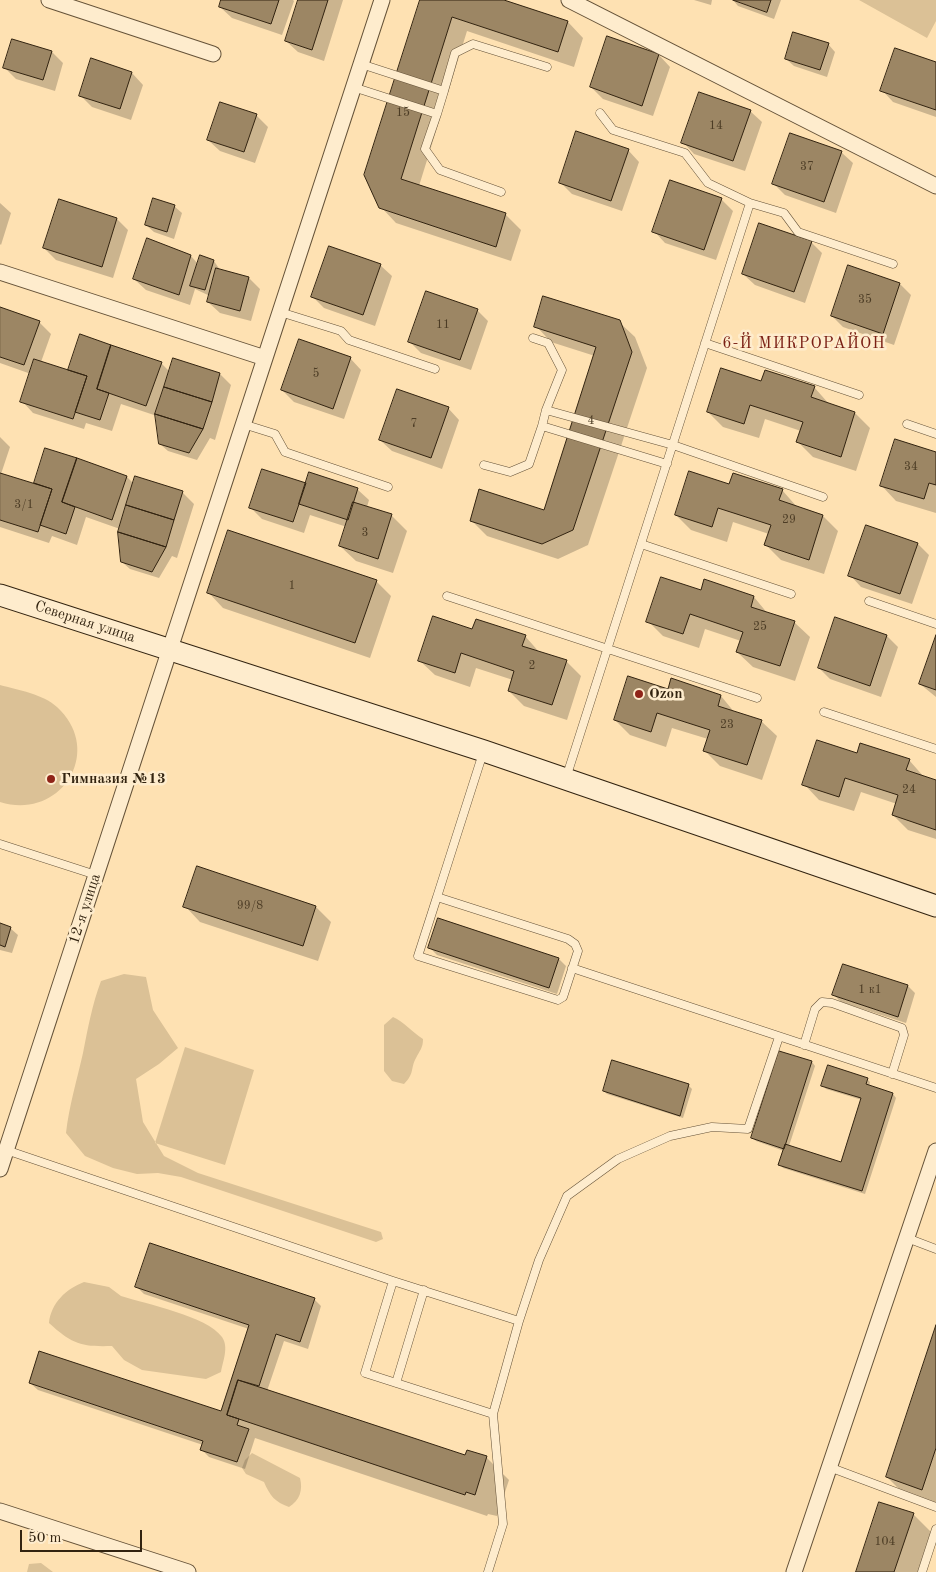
<!DOCTYPE html>
<meta charset="utf-8">
<style>
body{margin:0}
#map{position:relative;width:936px;height:1572px;overflow:hidden;background:#fee1b2;font-family:"Old Standard TT",serif}
canvas{display:block}
.scale{position:absolute;left:20px;top:1530px;width:122px;height:22px;box-sizing:border-box;border:2px solid #322310;border-top:0;padding-left:6px;font-size:15px;line-height:18px;white-space:nowrap;color:#322310;-webkit-text-stroke:4px #feeccd;paint-order:stroke}
</style>
<div id="map">
<canvas width="936" height="1572"></canvas>
<div class="scale">50 m</div>
</div>
<script>
const ctx = document.querySelector('canvas').getContext('2d');
ctx.lineJoin = 'round';
function fillPath(path, color) { ctx.fillStyle = color; ctx.fill(path, 'evenodd'); }
function stroke(path, color, width, dash) { ctx.strokeStyle = color; ctx.lineWidth = width; ctx.lineCap = dash ? 'butt' : 'round'; ctx.setLineDash(dash || []); ctx.stroke(path); }
function label(font, color, halo, rows, align = 'center') {
  ctx.font = font + ' "Old Standard TT",serif'; ctx.lineWidth = 5; ctx.setLineDash([]); ctx.textBaseline = 'middle'; ctx.strokeStyle = halo; ctx.fillStyle = color; for (const [text, x, y, turn = 0] of rows) {
    ctx.save(); ctx.translate(x, y); ctx.rotate((+turn || 0) * Math.PI / 180); ctx.textAlign = isNaN(turn) ? turn : align; if (halo) ctx.strokeText(text, 0, 0); ctx.fillText(text, 0, 0); ctx.restore();
  }
}
fillPath(new Path2D(`
 M859 0H936V21L927 38Z
 M0 685C18 690 43 694 57 707 105 751 61 821 0 802Z
 M124 974 146 977 153 1010 178 1048 159 1064 136 1079 143 1122 164 1156 198 1173 381 1232 383 1239 376 1242 181 1177 158 1173 137 1174 113 1168 85 1156 66 1133C69 1106 77 1080 83 1053 88 1028 92 1005 101 981Z
 M393 1017C404 1022 412 1032 423 1039 423 1048 420 1050 416 1058 410 1069 415 1073 404 1084L392 1081 384 1071V1025Z
 M185 1047 254 1070 225 1165 155 1143Z
 M84 1282 109 1287 121 1296C146 1304 207 1316 222 1337 229 1347 223 1361 221 1372L206 1379 142 1370 124 1360 112 1346C81 1347 72 1344 49 1323 51 1303 66 1289 84 1282Z
 M252 1453 300 1478C303 1490 300 1500 289 1507 275 1502 270 1496 264 1482L246 1474 242 1468 245 1460Z
 M41 1563 53 1572H27L29 1564Z`), '#dbc196');
fillPath(new Path2D(`
 M223 0H293L294 1 282 35 232 18 220 7Z
 M300 0H343L324 61 298 52 286 41Z
 M421 0H500L568 22 583 38 574 67 467 31 419 186 506 215 521 230 511 261 396 223 381 207Z
 M694 0H712L711 5Z
 M733 0H781L774 19 738 6Z
 M608 38 659 55 670 67 653 116 603 99 591 87Z
 M828 44 835 52 827 77 794 66 786 59Z
 M52 52 63 63 55 91 16 79 4 67Z
 M936 63V117L893 102 882 90Z
 M132 73 143 85 131 120 92 107 80 95Z
 M750 111 762 122 745 171 694 154 683 142Z
 M256 115 268 127 255 163 220 151 208 140Z
 M628 150 639 162 622 211 572 194 560 182Z
 M841 152 853 163 836 213 785 195 774 184Z
 M721 199 733 211 716 260 665 243 654 231Z
 M59 200 117 219 128 230 113 278 56 260 44 248Z
 M0 203 11 213 1 245 0 244Z
 M174 206 182 213 174 239 154 232 146 225Z
 M148 240 191 256 198 264 214 261 220 270 249 278 260 289 251 321 220 313 208 302 210 296 195 289 190 305 146 290 134 279Z
 M811 242 822 253 805 303 755 285 743 274Z
 M380 265 392 276 375 326 324 308 313 297Z
 M900 284 911 295 894 345 843 327 832 316Z
 M0 309 39 322 51 334 41 362 69 371 161 363 170 372 173 360 220 374 231 385 215 440 210 438 197 460 168 451 160 444 157 416 121 404 112 431 86 423 84 429 33 413 22 401 31 374 0 363Z
 M477 310 488 321 471 370 421 353 409 341Z
 M619 322 635 337 647 368 588 545 558 559 487 536 471 520 545 511 595 356 551 342 536 326Z
 M350 358 361 370 344 419 294 402 282 390Z
 M762 382 814 387 829 404 855 413 870 428 856 471 813 457 798 442 801 431 765 419 759 438 723 427 708 412Z
 M448 408 459 420 442 469 392 451 380 440Z
 M0 437 10 447 1 474 34 485 46 449 127 477 134 484 182 492 194 504 177 558 172 556 159 578 130 569 122 562 120 529 86 517 77 545 52 536 49 543 0 527Z
 M936 453V513L896 501 881 485Z
 M306 485 357 489 369 500 367 507 391 515 407 531 393 573 356 561 340 546 347 527 310 515 304 533 262 519 251 508Z
 M730 485 782 490 797 507 823 516 838 531 824 574 781 560 766 545 769 534 733 522 727 542 691 530 676 515Z
 M918 544 929 555 912 604 861 587 850 575Z
 M376 581 391 596 370 658 223 608 208 592Z
 M702 592 754 597 768 614 794 622 810 637 795 681 753 667 737 652 741 641 705 629 699 648 663 636 648 621Z
 M473 631 525 636 540 653 566 661 581 676 567 720 524 706 509 691 513 680 476 668 470 687 435 675 419 660Z
 M887 636 898 647 881 697 830 679 819 668Z
 M936 639V697L920 684Z
 M669 691 721 696 735 713 761 721 777 736 762 780 720 766 705 751 708 739 672 728 666 747 630 735 615 720Z
 M909 760 924 777 936 781V839L908 830 893 815 897 804 861 792 854 811 819 800 804 784Z
 M185 906 316 907 331 922 318 961 200 922Z
 M0 925 10 928 18 935 12 953 0 950Z
 M429 947 559 959 566 966 557 994 437 955Z
 M908 986 915 993 906 1023 841 1002 834 995Z
 M780 1053 812 1062 815 1066 789 1146 842 1163 862 1100 826 1089 823 1085 867 1079 870 1082 869 1087 893 1094 896 1098 865 1194 783 1168 780 1164 784 1151 756 1141 753 1138Z
 M688 1085 692 1089 683 1118 607 1094 604 1091Z
 M137 1287 314 1299 321 1306 308 1349 284 1341 267 1391 466 1457H486L509 1480 497 1516 488 1514 487 1516 255 1438 245 1469 209 1457 201 1449 203 1445 38 1390 30 1383 222 1412 249 1329 144 1294Z
 M936 1329V1508L909 1499 887 1477Z
 M913 1514 935 1536 923 1572H858Z`), '#0003');
const building = new Path2D(`
 M221 0H279L271 24 219 7Z
 M298 0H328L312 50 285 41Z
 M420 0H504L568 21 558 52 452 17 401 179 506 213 496 247 379 208 364 175Z
 M733 0H771L767 12Z
 M793 32 829 43 820 70 785 59Z
 M607 36 659 54 642 106 590 87Z
 M12 39 52 51 43 80 3 68Z
 M895 48 936 62V110L880 91Z
 M91 58 132 72 120 109 79 96Z
 M699 92 751 110 733 161 681 143Z
 M220 102 257 114 244 152 207 140Z
 M576 131 629 149 611 201 559 183Z
 M790 133 842 151 824 202 772 184Z
 M670 180 722 198 704 250 652 232Z
 M153 198 175 205 167 232 145 225Z
 M59 199 117 218 102 267 43 248Z
 M759 223 812 241 794 292 742 274Z
 M147 238 191 255 179 295 133 279Z
 M329 246 381 264 363 315 311 297Z
 M200 255 214 260 205 290 190 286Z
 M848 265 900 283 883 334 831 316Z
 M216 268 249 277 240 311 207 302Z
 M426 291 478 309 460 360 408 342Z
 M543 296 620 320 632 352 573 530 542 544 470 521 479 489 544 510 596 347 534 327Z
 M0 307 40 321 24 365 0 357Z
 M80 334 111 345 97 389 109 393 100 420 75 412 87 376 68 370Z
 M299 339 351 357 333 409 281 390Z
 M111 345 162 362 146 406 97 389Z
 M173 358 220 373 212 402 164 387Z
 M34 359 87 376 73 419 20 402Z
 M721 368 761 381 765 370 815 386 811 397 855 412 841 457 796 442 803 422 750 405 744 424 707 412Z
 M164 387 212 402 203 429 155 414Z
 M397 389 449 407 431 458 379 440Z
 M155 414 203 429 189 453 159 444Z
 M895 439 936 452V485L929 483 924 499 880 486Z
 M45 448 77 458 62 502 75 507 66 534 40 525 52 489 34 483Z
 M77 458 127 476 112 520 62 502Z
 M262 469 306 483 293 522 249 508Z
 M689 471 729 484 733 473 783 489 779 500 823 515 809 560 764 545 771 525 718 508 712 527 675 515Z
 M309 472 358 488 348 520 299 504Z
 M0 473 52 489 38 532 0 520Z
 M135 476 183 491 174 520 126 505Z
 M353 502 392 514 378 559 339 546Z
 M126 505 174 520 166 547 118 532Z
 M866 525 918 543 900 594 848 576Z
 M228 530 377 580 355 643 207 593Z
 M118 532 166 547 152 572 121 562Z
 M661 577 701 590 704 579 754 596 751 607 795 621 780 666 736 652 743 632 690 614 683 634 646 622Z
 M433 616 472 629 476 619 526 635 522 646 567 660 552 705 508 691 514 671 461 653 455 673 418 661Z
 M835 617 887 635 870 686 818 668Z
 M936 635V690L919 684Z
 M628 676 668 689 671 678 721 695 718 706 762 720 747 765 703 751 710 730 657 713 651 732 614 720Z
 M817 740 857 753 860 743 910 759 906 770 936 780V830L892 815 898 795 845 778 839 797 802 785Z
 M197 866 316 906 303 946 183 907Z
 M438 918 559 958 549 988 428 948Z
 M0 923 11 927 5 947 0 945Z
 M843 964 908 985 898 1017 832 995Z
 M779 1051 812 1061 784 1149 751 1138Z
 M612 1060 689 1084 680 1116 603 1091Z
 M828 1065 868 1078 866 1084 893 1093 862 1191 778 1165 785 1144 841 1162 861 1098 821 1086Z
 M150 1243 315 1298 300 1342 276 1334 259 1386 238 1380 227 1415 239 1419 237 1425 249 1429 237 1462 200 1450 203 1441 29 1383 39 1351 221 1411 249 1325 135 1287Z
 M936 1325V1448L922 1490 886 1477Z
 M238 1380 465 1455 467 1450 487 1456 475 1495 466 1492 465 1495 227 1415Z
 M879 1502 914 1513 894 1572H856Z`);
fillPath(building, '#9c8664');
stroke(building, '#322310', 1);
const lane = new Path2D(`
 M361 64 444 91 455 53 473 44 547 67
 M353 87 437 114 425 149 440 170 501 192
 M437 114 444 91
 M750 203 784 213 798 232 893 264
 M280 312 341 331 349 340 435 369
 M533 338 548 343 562 370 546 410
 M705 343 859 395
 M243 424 275 434 285 452 388 487
 M907 424 936 434
 M667 464 542 426 546 410 673 445 823 497
 M484 465 510 472 529 464 542 426
 M641 544 791 594
 M447 596 757 698
 M869 601 936 624
 M824 712 936 749
 M566 778 750 203 708 183 685 153 613 130 600 113
 M0 844 96 875
 M437 897 418 956 558 1000 563 997 578 951 575 944 568 939 437 897 483 753
 M572 968 936 1088
 M804 1045 815 1009 822 1002 832 1003 902 1028 904 1035 892 1074
 M6 1150 393 1281 519 1321
 M907 1238 936 1249
 M393 1281 365 1373 493 1414
 M396 1383 424 1290
 M829 1467 936 1507
 M488 1572 503 1524 493 1414 519 1321 539 1260 567 1196 618 1159 670 1136 712 1127 748 1129 779 1037
 M922 1572 936 1529`);
const street = new Path2D(`
 M49 0 213 54
 M569 0 936 186
 M0 272 265 358
 M0 1169 382 0
 M0 1511 188 1572
 M794 1572 936 1151`);
const secondary = new Path2D(`
 M0 595 484 751 936 906`);
stroke(lane, '#655238', 9);
stroke(street, '#655238', 17);
stroke(secondary, '#322310', 23);
stroke(lane, '#feeccd', 8);
stroke(street, '#feeccd', 15);
stroke(secondary, '#feeccd', 21);
for (const [x, y, r, color] of [
 [639,694,5,"#8f2418"],
 [51,779,5,"#8f2418"]
]) { const dot = new Path2D(); dot.arc(x, y, r, 0, 2 * Math.PI); ctx.fillStyle = color; ctx.fill(dot); stroke(dot, '#feeccd', 2); }
label('12px', '#4c3c25', null, [
 ["15",403,113],
 ["14",716,126],
 ["37",807,167],
 ["35",865,300],
 ["11",443,325],
 ["5",316,374],
 ["4",591,421],
 ["7",414,424],
 ["34",911,467],
 ["3/1",24,505],
 ["29",789,520],
 ["3",365,533],
 ["1",292,586],
 ["25",760,627],
 ["2",532,666],
 ["23",727,725],
 ["24",909,790],
 ["99/8",250,906],
 ["1 к1",870,990],
 ["104",885,1542]
]);
label('15px', '#322310', '#feeccd', [
 ["Северная улица",85,622,18],
 ["12-я улица",85,909,-72]
]);
label('bold 15px', '#322310', '#feeccd', [
 ["Ozon",649,694],
 ["Гимназия №13",61,779]
], 'left');
ctx.letterSpacing = '1px';
label('16px', '#7a1f14', '#feeccd', [
 ["6-Й МИКРОРАЙОН",804,344]
]);
ctx.letterSpacing = '0px';
</script>
